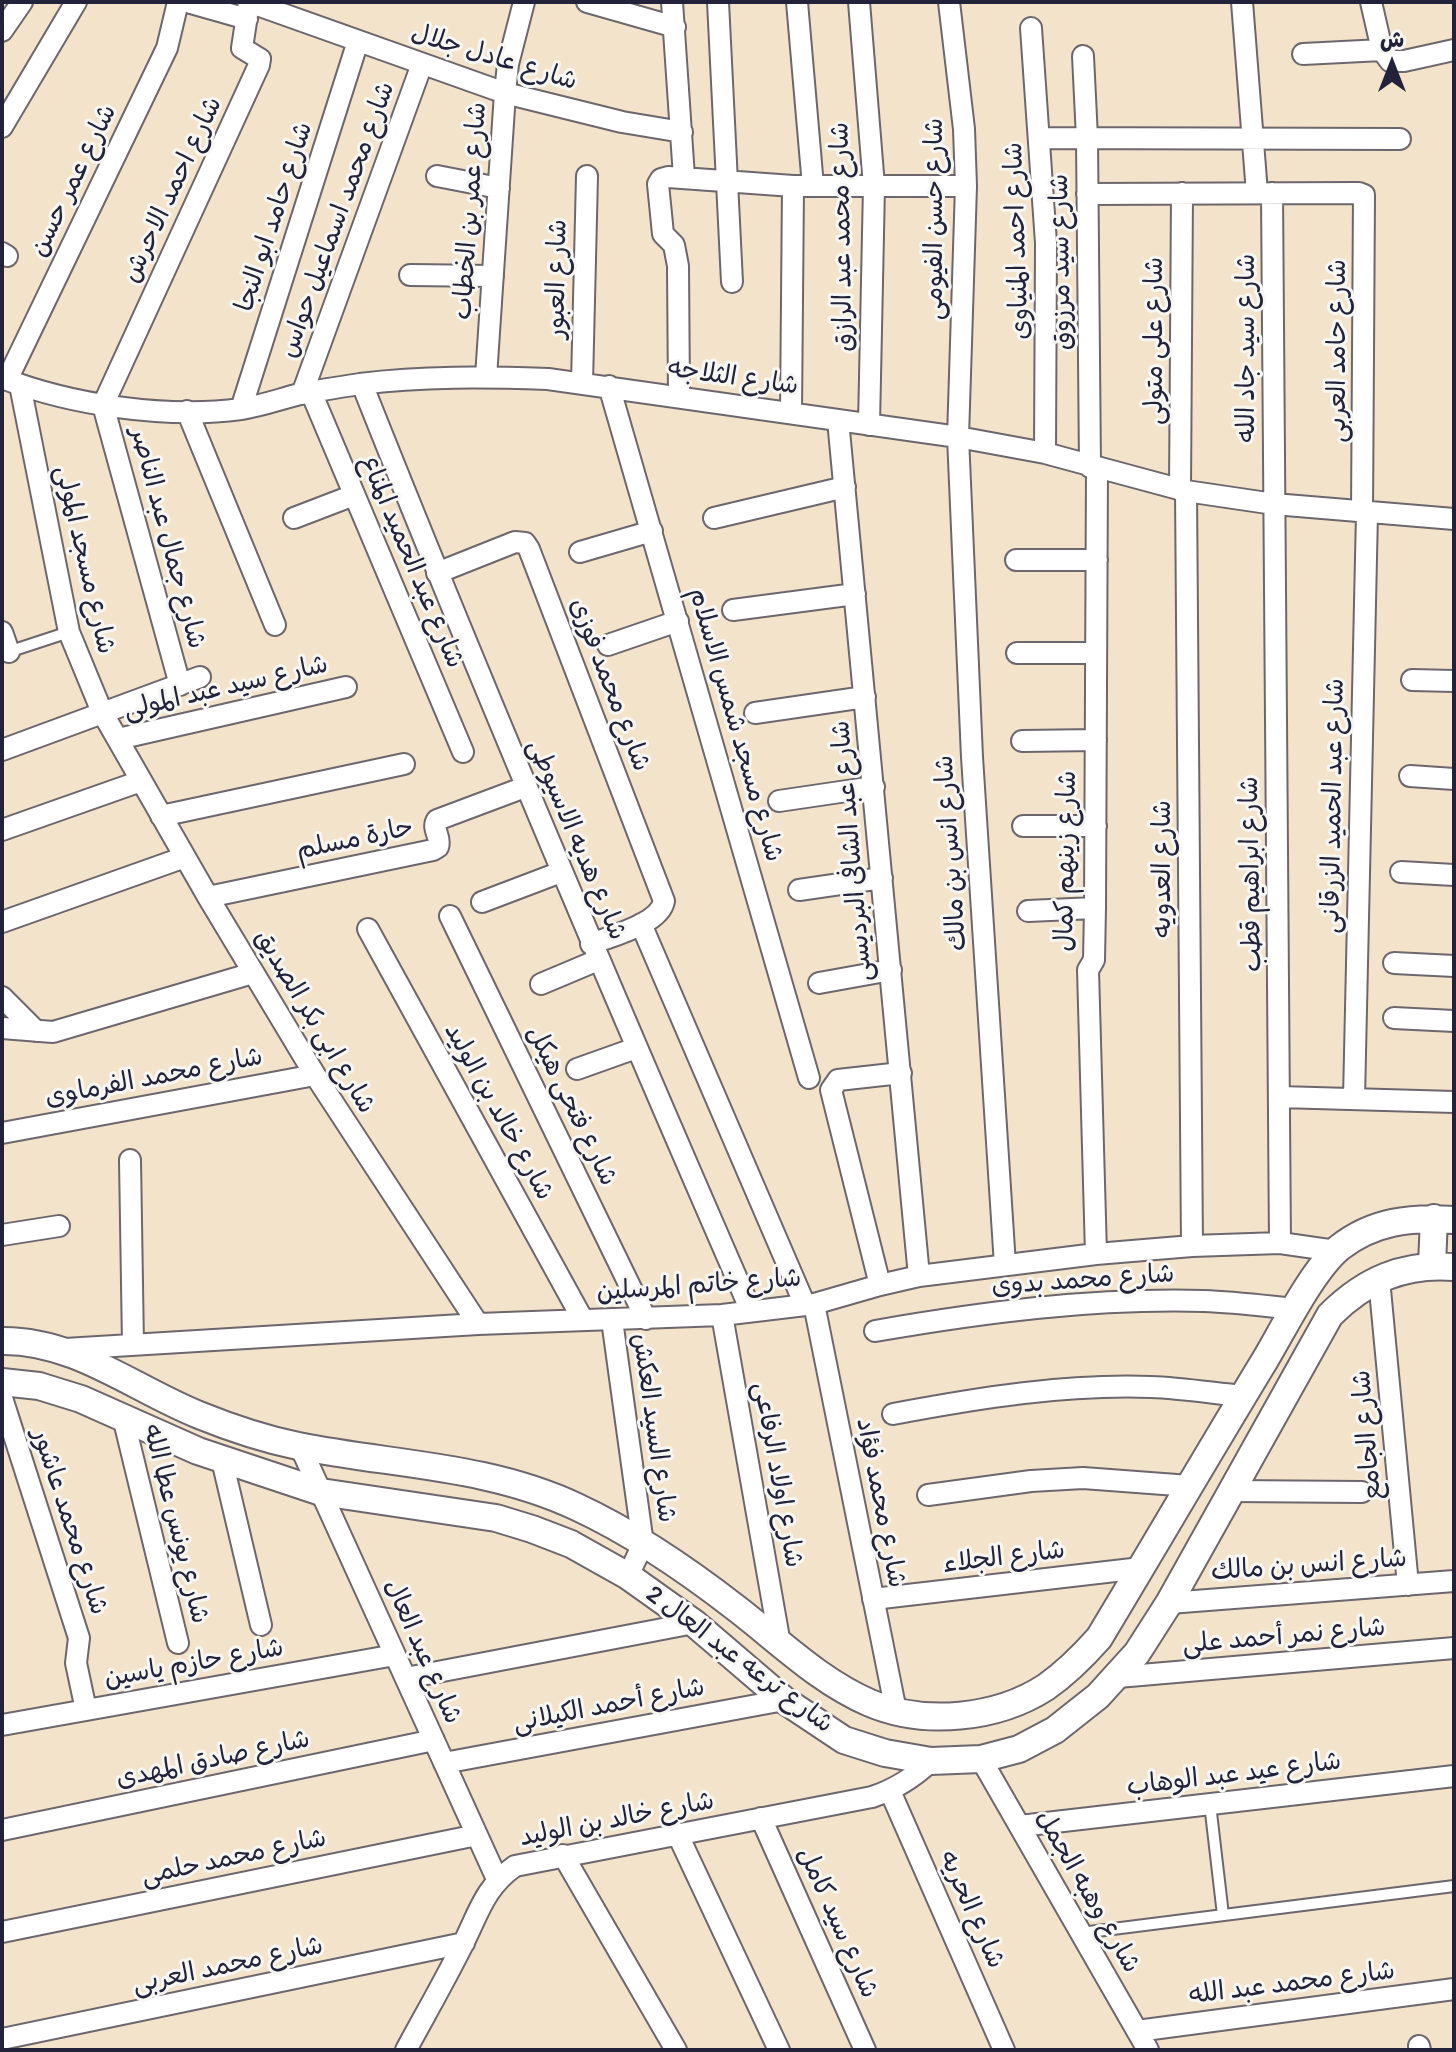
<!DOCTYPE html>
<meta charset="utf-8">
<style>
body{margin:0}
#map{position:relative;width:1456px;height:2052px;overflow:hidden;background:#f4e3cb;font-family:Itim,"Playpen Sans Arabic",sans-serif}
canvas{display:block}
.frame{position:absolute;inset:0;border:4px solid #22223b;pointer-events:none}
.north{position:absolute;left:1352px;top:24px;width:80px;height:80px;-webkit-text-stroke:6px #f6f6f2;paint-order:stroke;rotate:0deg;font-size:22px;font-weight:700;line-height:32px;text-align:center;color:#22223b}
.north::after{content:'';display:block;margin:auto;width:28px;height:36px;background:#22223b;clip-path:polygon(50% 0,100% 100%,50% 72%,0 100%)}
</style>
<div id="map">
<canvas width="1456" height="2052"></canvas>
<div class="frame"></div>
<div class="north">ش</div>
</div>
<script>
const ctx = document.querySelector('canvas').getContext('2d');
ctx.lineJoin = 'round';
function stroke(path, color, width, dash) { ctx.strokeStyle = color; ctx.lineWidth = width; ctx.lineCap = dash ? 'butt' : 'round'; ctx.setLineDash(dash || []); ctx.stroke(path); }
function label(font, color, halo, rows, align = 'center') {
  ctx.font = font + ' Itim,"Playpen Sans Arabic",sans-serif'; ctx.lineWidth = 6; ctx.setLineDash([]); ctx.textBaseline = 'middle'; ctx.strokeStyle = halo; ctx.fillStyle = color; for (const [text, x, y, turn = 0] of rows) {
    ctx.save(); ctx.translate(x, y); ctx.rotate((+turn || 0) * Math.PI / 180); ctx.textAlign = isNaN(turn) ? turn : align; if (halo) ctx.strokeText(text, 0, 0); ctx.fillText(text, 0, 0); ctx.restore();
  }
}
const service = new Path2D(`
 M8 652 69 632
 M1210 1804 1223 1915
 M1081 1933 1454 1886`);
const minor = new Path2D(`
 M187 2 247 19
 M587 2 675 27
 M672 2 684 177
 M718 2 732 282
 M797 2 813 186
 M859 2 874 186 869 425
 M949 2 964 129 966 186 958 437 972 757 1005 1265
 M1242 2 1257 193
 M1371 2 1382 50 1390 61H1404L1454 50
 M1031 28 1046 243 1045 453
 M2 31 22 2
 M1303 54 1382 50
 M1083 56 1087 138 1090 467
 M2 127 76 2
 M1041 138 1400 139
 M437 176 499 188
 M1272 193 1280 1243
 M1087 194 1359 193 1364 195 1362 513
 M2 253 7 256
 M410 275 493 276
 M486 377 505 93 508 64 524 2
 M2 378C71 405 167 419 241 409 261 406 280 399 300 394 320 390 340 387 360 384 423 376 485 377 548 379L958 437 1045 453 1186 491 1274 504 1454 519
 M7 380 167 48 178 2
 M582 383 587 176
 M362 384C486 696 617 1004 751 1311
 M20 385 69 632 102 712 208 897 315 1075 478 1324
 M609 386 809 1078
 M311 392 463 752
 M302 394 422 64
 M679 396 678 266 674 245 663 234 658 184 661 179 668 177 793 186H966
 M241 409 358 41
 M187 411 275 625
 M791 413 793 186
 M838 420 919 1276
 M1180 490 1182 193
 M1186 491 1192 1246
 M294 518 354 495
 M714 518 845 487
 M580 552 652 531
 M1016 560H1097
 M437 573 515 542 525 543 529 549 664 901C660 924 611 936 591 944
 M733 610 855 594
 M2 632 9 652
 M608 645 678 621
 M1017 653H1096
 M1412 680 1454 681
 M180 685 103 405 259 65 260 59 242 48 249 2 505 93 622 122 682 132
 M755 713 865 697
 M118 739 346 687
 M1022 741 1096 740
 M2 750 200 677
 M1410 776 1454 779
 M779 801 874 787
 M161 816 404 764
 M1023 826H1096
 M2 830 141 781
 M1401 872 1454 875
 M799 890 882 878
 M208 897 433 850 438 847C442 837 431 829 437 820L525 787
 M482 902 561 872
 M1028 911 1095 908
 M450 916 646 1319
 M2 922 185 857
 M641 924 805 1305
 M368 929 583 1320
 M1394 963 1454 966
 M819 983 891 970
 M541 984 598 960
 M2 997 36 1031
 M1394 1018 1454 1021
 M2 1028 53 1032 253 973
 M577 1069 636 1048
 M1280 1097 1454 1102
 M1354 1099 1367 513
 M2 1133 315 1075
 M130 1160 133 1345
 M2 1235 59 1226
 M1096 1254 1088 970 1094 960 1095 908 1097 468
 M1379 1279 1408 1585
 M880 1285 831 1090 838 1080 901 1073
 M814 1304 896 1711
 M722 1315 780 1644
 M612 1320 643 1544 628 1576
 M875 1331C984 1312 1093 1298 1204 1301 1234 1302 1265 1306 1295 1309
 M65 1349 478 1324 722 1315 814 1304 880 1285 919 1276 1096 1254 1192 1246 1280 1243 1336 1251
 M2 1398 79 1638 76 1663 86 1710
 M893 1414C978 1398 1064 1384 1151 1387 1181 1388 1212 1393 1243 1396
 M123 1417 178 1643
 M300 1446 497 1879
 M222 1460 261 1625
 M1231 1491 1362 1492
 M928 1495 1031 1481 1083 1478 1190 1486
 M873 1599 1141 1568
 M1169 1603 1454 1581
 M1118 1677 1454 1648
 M406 1678 694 1623
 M2 1725 395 1655
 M981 1759 1148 2050
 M444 1763 784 1700
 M890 1791 1004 2050
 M761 1818 865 2050
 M1020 1826 1454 1776
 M2 1830 434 1740
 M677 1833 779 2050
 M563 1855 676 2050
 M2 1932 477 1835
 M1137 2031 1454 1989
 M2 2039 464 1943
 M1419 2046 1420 2050
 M406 2050C425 2015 445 1980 463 1944 479 1912 485 1887 515 1866L872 1797C896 1789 913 1778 931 1761`);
const tertiary = new Path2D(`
 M1432 1265 1434 1218
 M2 1341C75 1340 134 1389 199 1415 231 1428 264 1439 298 1446 392 1465 488 1465 577 1507 633 1533 687 1570 736 1608 779 1641 819 1681 870 1703 924 1726 997 1719 1046 1687 1066 1673 1083 1656 1099 1638 1155 1545 1209 1452 1265 1360 1284 1328 1312 1271 1339 1248 1373 1221 1411 1217 1454 1220
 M2 1382 39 1386 81 1399 198 1451 321 1492 496 1518 532 1529 571 1544 628 1576 694 1623 784 1700 844 1740 885 1753 931 1761 981 1759 1019 1749 1055 1730 1098 1696 1137 1653 1169 1603 1330 1315C1365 1280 1404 1263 1454 1267`);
stroke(service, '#6c666d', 14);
stroke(minor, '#6c666d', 24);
stroke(tertiary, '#6c666d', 30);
stroke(service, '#fff', 10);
stroke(minor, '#fff', 20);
stroke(tertiary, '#fff', 26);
label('26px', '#22223b', '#f6f6f2', [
 ["شارع عادل جلال",494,58,17],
 ["شارع عمر حسن",74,181,-64],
 ["شارع احمد الاحرش",173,190,-65],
 ["شارع عمر بن الخطاب",471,211,-86],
 ["شارع حامد ابو النجا",275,217,-72],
 ["شارع حسن الفيومى",935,219,-90],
 ["شارع محمد اسماعيل حواس",338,220,-70],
 ["شارع محمد عبد الرازق",843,237,-91],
 ["شارع احمد المنياوى",1018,241,-92],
 ["شارع سيد مرزوق",1062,262,-91],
 ["شارع العبور",558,279,-89],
 ["شارع على متولى",1155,341,-90],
 ["شارع سيد جاد الله",1247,348,-90],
 ["شارع حامد العربى",1338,351,-90],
 ["شارع الثلاجه",733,378,8],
 ["شارع جمال عبد الناصر",167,538,75],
 ["شارع مسجد المولى",84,560,77],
 ["شارع عبد الحميد المناع",411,562,67],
 ["شارع محمد فوزى",609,685,69],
 ["شارع سيد عبد المولى",226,688,-13],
 ["شارع مسجد شمس الاسلام",735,725,74],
 ["شارع عبد الحميد الزرقانى",1334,806,-89],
 ["حارة مسلم",355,840,-12],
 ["شارع هديه الاسيوطى",576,840,67],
 ["شارع عبد الشافى البرديسى",853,851,-95],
 ["شارع انس بن مالك",952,853,-94],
 ["شارع زينهم كمال",1067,861,-89],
 ["شارع العدويه",1163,869,-90],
 ["شارع ابراهيم قطب",1252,874,-91],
 ["شارع ابى بكر الصديق",314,1022,59],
 ["شارع محمد الفرماوى",154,1078,-11],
 ["شارع فتحى هيكل",571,1106,64],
 ["شارع خالد بن الوليد",498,1112,61],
 ["شارع محمد بدوى",1083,1281,-4],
 ["شارع خاتم المرسلين",699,1286,-4],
 ["شارع السيد العكش",653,1428,82],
 ["شارع الجامع",1368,1435,-95],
 ["شارع اولاد الرفاعى",777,1475,80],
 ["شارع محمد فؤاد",880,1503,79],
 ["شارع محمد عاشور",69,1522,72],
 ["شارع يونس عطا الله",175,1524,76],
 ["شارع الجلاء",1004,1558,-7],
 ["شارع انس بن مالك",1309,1566,-4],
 ["شارع نمر أحمد على",1284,1637,-5],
 ["شارع عبد العال",422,1652,66],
 ["شارع ترعه عبد العال 2",739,1660,37],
 ["شارع حازم ياسين",194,1664,-10],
 ["شارع أحمد الكيلانى",609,1706,-11],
 ["شارع صادق المهدى",213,1760,-12],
 ["شارع عيد عبد الوهاب",1234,1775,-7],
 ["شارع خالد بن الوليد",617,1820,-11],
 ["شارع محمد حلمى",234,1858,-12],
 ["شارع وهبه الجمل",1087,1892,60],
 ["شارع الحريه",971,1910,66],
 ["شارع سيد كامل",837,1923,66],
 ["شارع محمد العربى",228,1966,-12],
 ["شارع محمد عبد الله",1292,1984,-7]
]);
</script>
